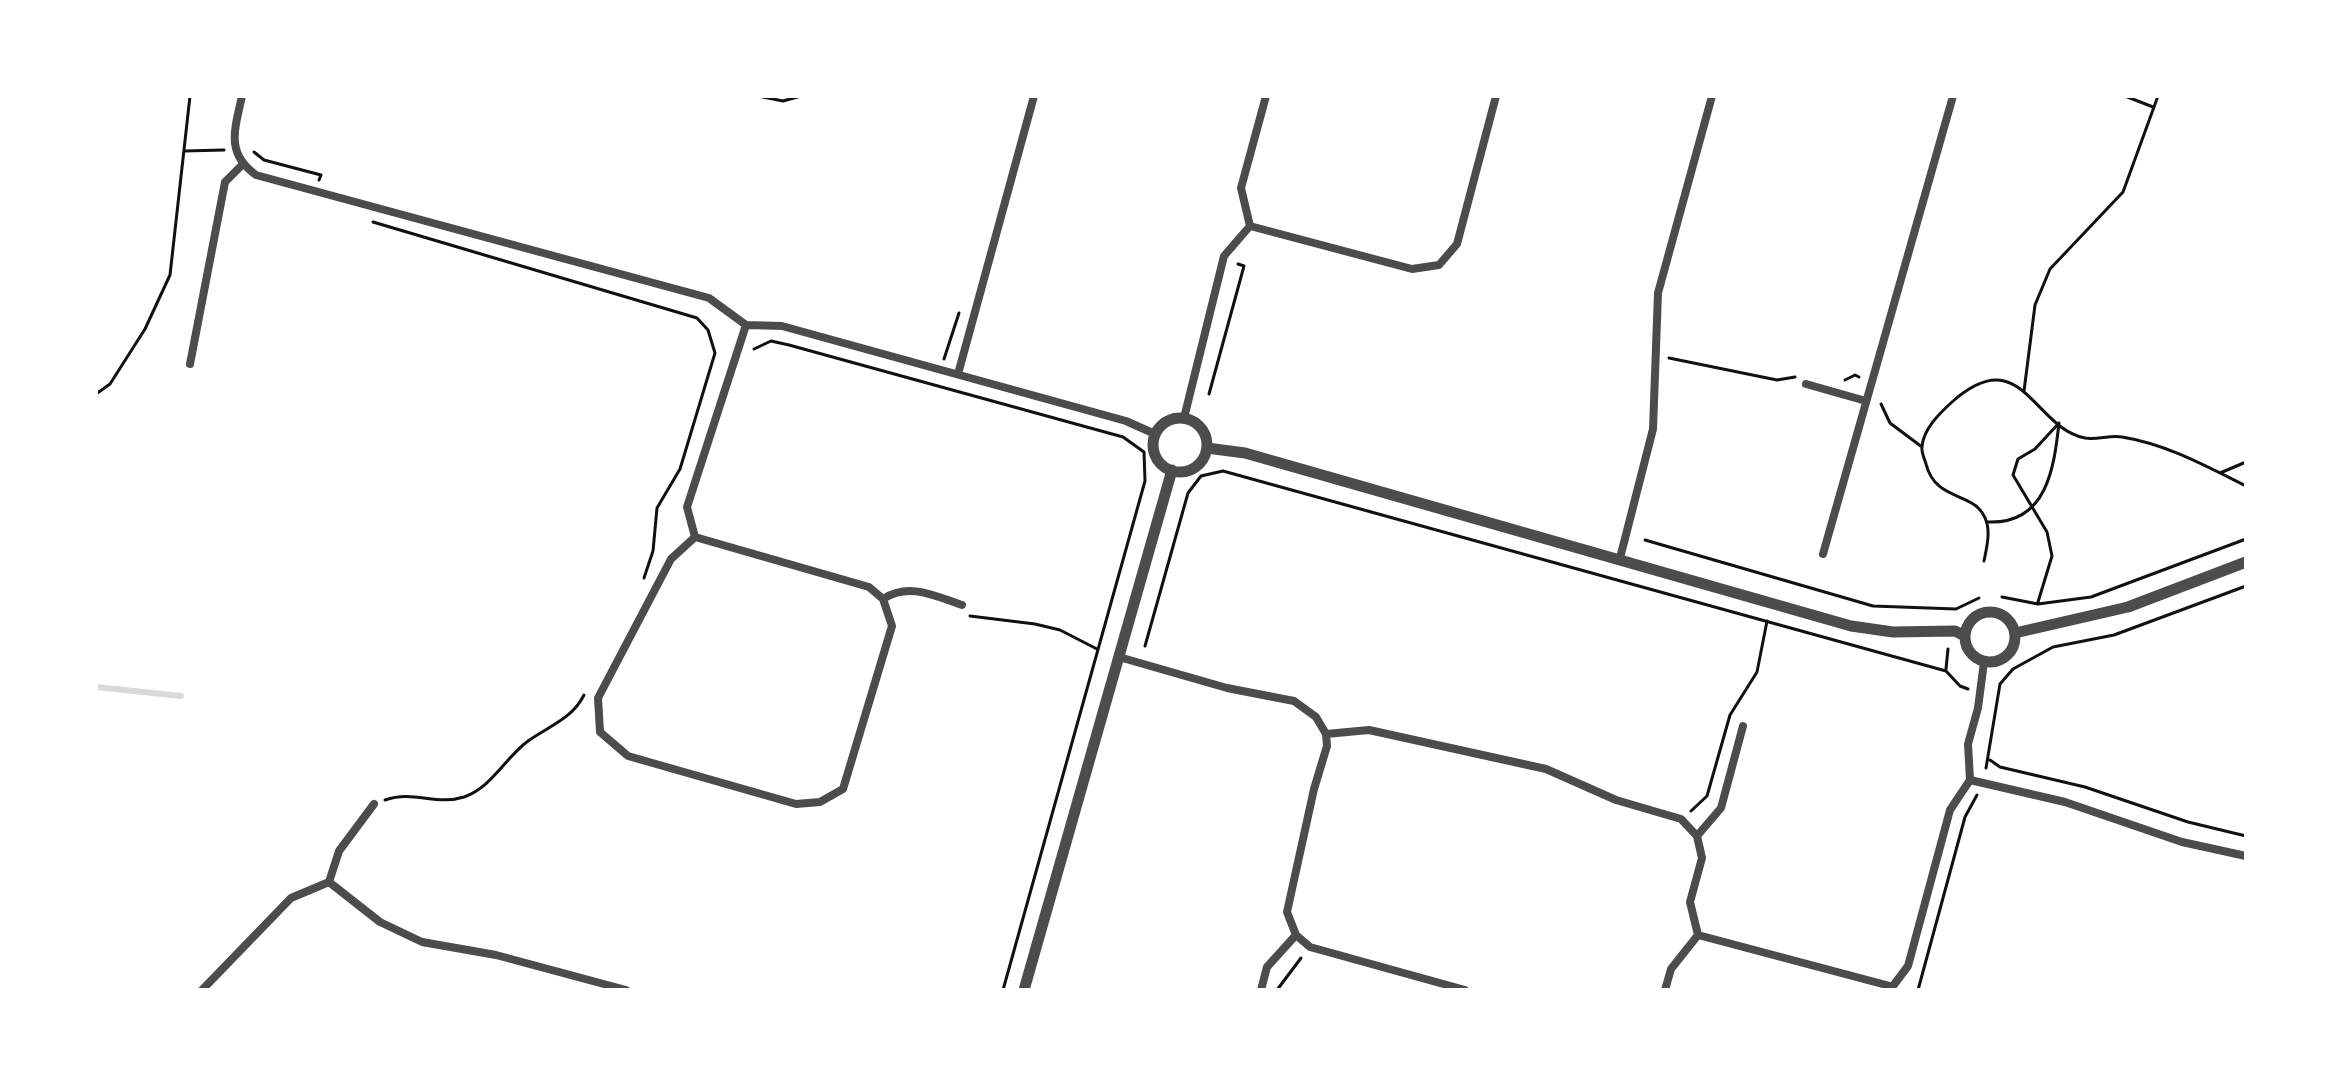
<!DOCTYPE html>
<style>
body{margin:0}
#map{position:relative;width:2342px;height:1086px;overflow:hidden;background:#fff;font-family:"Asap Condensed",sans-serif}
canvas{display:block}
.frame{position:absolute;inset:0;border:98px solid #fff;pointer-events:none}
</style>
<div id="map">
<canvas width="2342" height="1086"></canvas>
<div class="frame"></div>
</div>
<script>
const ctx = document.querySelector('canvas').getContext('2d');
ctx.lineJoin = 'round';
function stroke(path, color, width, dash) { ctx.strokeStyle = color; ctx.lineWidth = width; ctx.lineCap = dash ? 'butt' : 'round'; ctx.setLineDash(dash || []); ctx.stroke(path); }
stroke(new Path2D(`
 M96 687 181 696`), '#d9d9d9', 6);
stroke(new Path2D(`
 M758 96 783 101 801 96
 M2125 96 2153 107
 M184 151 224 150
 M254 152 264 160 321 175 319 180
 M373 222 697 318 708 330 715 353 680 469 657 508 653 551 644 578
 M754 349 771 341 789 345 1123 437 1144 452 1145 481 1003 990
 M1669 358 1777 380 1795 377
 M944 359 959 313
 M1845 380 1855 375 1859 377
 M2024 391 2035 305 2050 269 2123 192 2158 96
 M96 394 110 384 145 329 170 275 190 96
 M1209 394 1244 266 1238 264
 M1881 404 1890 423 1922 447
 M2220 473 2246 462
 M1987 522C2047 525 2054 468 2059 423
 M1645 540 1873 606 1956 609 1979 598
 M1984 561C1987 546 1992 528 1983 514 1970 492 1935 500 1926 464 1925 460 1921 452 1922 447 1923 429 1940 413 1952 402 2022 340 2033 428 2085 438 2097 440 2110 435 2122 437 2166 444 2206 466 2246 486
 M2002 597 2038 604 2091 597 2246 539
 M2038 602 2052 556 2047 532 2013 475 2018 459 2035 449 2059 423
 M970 616 1035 624 1060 630 1097 649
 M1145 646 1188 493 1201 476 1223 471 1946 671 1960 686 1968 689
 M1946 669 1948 649
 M1990 760 2000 767 2085 787 2188 822 2246 836
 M1986 768 2000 684 2013 669 2053 647 2114 635 2246 586
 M385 800C414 790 436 806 464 797 492 787 505 758 528 741 549 726 572 719 584 695
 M1691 811 1707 796 1730 715 1757 672 1767 621
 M1277 990 1301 958
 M1918 990 1965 817 1977 795`), '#111', 3);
stroke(new Path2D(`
 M242 96C235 129 225 153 256 175L709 298 746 325
 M1250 226 1412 269 1439 265 1457 244 1496 96
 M746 325 782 326 1126 421 1155 434
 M190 364 225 182 242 165
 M958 374 1034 96
 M1806 384 1866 401
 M1184 418 1224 256 1250 226 1241 188 1266 96
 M695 537 869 587 883 599 892 626 843 789 820 802 796 804 628 756 600 732 598 698 671 559 695 537 687 507 746 325
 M1823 554 1953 96
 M1620 558 1653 429 1658 293 1712 96
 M883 599C909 582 935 596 962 605
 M1119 657 1227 688 1294 701 1316 717 1326 734 1327 746 1314 789 1287 912 1296 935 1310 947 1465 990
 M1326 734 1369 730 1546 769 1616 800 1681 819 1697 836 1702 858 1690 902 1698 935 1671 969 1665 990
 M1970 780 2065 802 2182 842 2246 856
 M1697 836 1721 808 1743 726
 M329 882 380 922 422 942 496 955 626 990
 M1698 935 1890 986
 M202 990 291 898 329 882 339 851 374 804
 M1261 990 1267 967 1296 935
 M1890 990 1908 966 1950 810 1970 780 1968 744 1978 708 1984 662`), '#4c4c4c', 8);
stroke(new Path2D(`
 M1153 445a27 27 0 1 1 54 0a27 27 0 1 1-54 0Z
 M1207 448 1245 453 1851 626 1893 632 1955 631 1965 636
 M1965 637a25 25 0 1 1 50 0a25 25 0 1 1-50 0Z
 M2015 633 2128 607 2246 562
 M1024 990 1172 470`), '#4c4c4c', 11);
</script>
